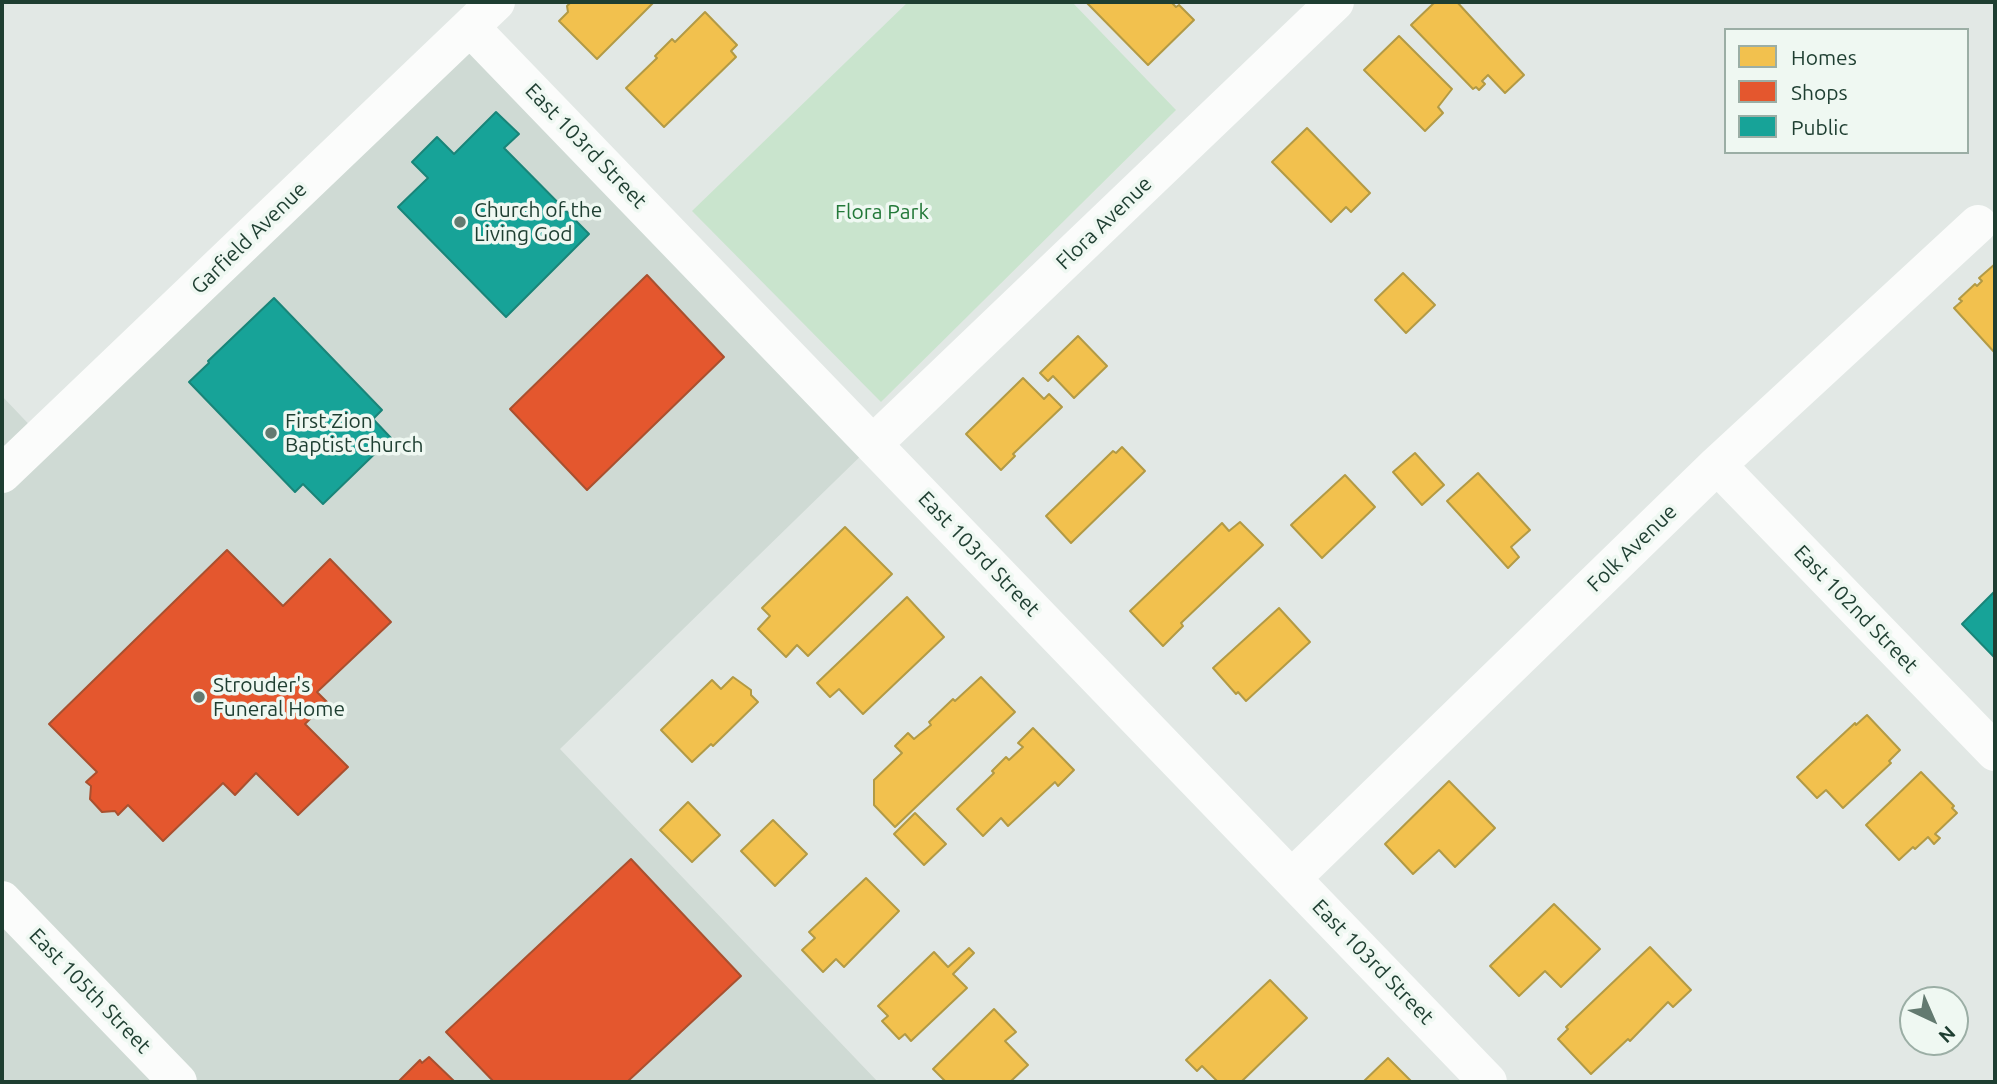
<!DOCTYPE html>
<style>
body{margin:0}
#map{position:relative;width:1997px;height:1084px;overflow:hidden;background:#e2e8e5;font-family:Ubuntu,sans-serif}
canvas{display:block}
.frame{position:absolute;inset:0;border:4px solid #1e3e31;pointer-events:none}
.legend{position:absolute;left:1724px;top:28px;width:245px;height:126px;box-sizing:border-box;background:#eff8f2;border:2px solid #9baea5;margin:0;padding:9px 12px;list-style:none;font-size:21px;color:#1e3e31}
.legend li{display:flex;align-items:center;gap:14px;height:35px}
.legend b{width:35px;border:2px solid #9baea5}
.north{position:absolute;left:1899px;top:986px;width:70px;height:70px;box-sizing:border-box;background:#eff8f2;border:2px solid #9baea5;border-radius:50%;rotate:136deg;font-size:19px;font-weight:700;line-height:28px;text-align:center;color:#1e3e31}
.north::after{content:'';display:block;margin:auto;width:24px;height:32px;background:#637a70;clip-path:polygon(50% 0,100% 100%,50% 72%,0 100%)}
</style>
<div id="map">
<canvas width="1997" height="1084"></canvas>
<div class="frame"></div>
<ul class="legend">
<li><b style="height:19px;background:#f2c14e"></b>Homes</li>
<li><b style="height:19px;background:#e4572e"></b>Shops</li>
<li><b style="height:19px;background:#17a398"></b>Public</li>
</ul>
<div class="north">N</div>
</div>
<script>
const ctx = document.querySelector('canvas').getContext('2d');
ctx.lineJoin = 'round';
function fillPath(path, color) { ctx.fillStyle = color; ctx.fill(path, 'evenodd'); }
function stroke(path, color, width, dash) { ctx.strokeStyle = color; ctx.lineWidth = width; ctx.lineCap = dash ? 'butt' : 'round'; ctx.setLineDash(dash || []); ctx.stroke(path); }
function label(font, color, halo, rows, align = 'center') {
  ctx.font = font + ' Ubuntu,sans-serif'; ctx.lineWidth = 7; ctx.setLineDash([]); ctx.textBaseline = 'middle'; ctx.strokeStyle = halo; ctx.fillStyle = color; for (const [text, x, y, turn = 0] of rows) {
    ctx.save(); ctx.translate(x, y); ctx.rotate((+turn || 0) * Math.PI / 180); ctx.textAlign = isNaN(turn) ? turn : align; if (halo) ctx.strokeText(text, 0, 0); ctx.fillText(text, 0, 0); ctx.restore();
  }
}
fillPath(new Path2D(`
 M470 27 873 444 560 749 878 1082H2V396L40 436Z`), '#cfdad4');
fillPath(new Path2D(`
 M908 2H1072L1176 110 881 402 692 211Z`), '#c9e4cd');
const homes = new Path2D(`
 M571 2H654L597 59 559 21 568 12 567 6Z
 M1086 2H1171L1176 7 1179 5 1194 20 1148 65Z
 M1435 2H1457L1524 75 1505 93 1488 75 1482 81 1485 84 1479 90 1476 87 1473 89 1411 25Z
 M705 12 737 45 731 51 736 57 664 127 626 88 657 58 655 56 672 39 675 42Z
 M1399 36 1452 89 1438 107 1443 113 1425 131 1364 70Z
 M1307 128 1370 193 1351 212 1346 207 1331 222 1272 162Z
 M1995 264V353L1954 308 1962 301 1959 299 1975 284 1977 286 1982 281 1979 278Z
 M1403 273 1435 305 1406 333 1375 300Z
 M1078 336 1107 366 1074 398 1053 376 1048 381 1040 373Z
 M1023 378 1044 399 1049 394 1062 407 1013 454 1015 456 1001 470 966 434Z
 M1122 447 1145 471 1071 543 1046 516 1113 451 1116 453Z
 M1415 453 1444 485 1422 505 1393 472Z
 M1478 473 1530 530 1511 547 1519 557 1508 568 1447 501Z
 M1345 475 1375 507 1322 558 1291 525Z
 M1240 522 1263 545 1181 623 1183 626 1163 646 1130 611 1222 523 1229 531Z
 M845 527 892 574 808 656 797 645 786 657 758 629 770 616 762 608Z
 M907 597 944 637 863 714 839 689 830 697 817 683Z
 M1279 608 1310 642 1246 701 1238 692 1236 694 1213 668Z
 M733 677 751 690V695L758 702 713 746 711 744 692 762 661 730 712 680 721 689Z
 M981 677 1015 712 895 827 874 805V780L902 753 895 746 908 733 914 739 931 725 929 722 953 699 955 701Z
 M1867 715 1900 750 1889 761 1891 763 1843 808 1826 790 1817 798 1797 777 1855 723 1856 725Z
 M1033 728 1074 770 1058 786 1055 782 1008 826 1001 818 983 836 957 809 994 773 992 771 1006 757 1009 760 1023 747 1018 743Z
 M1921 772 1954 806 1952 808 1957 813 1935 834 1940 838 1934 844 1928 837 1915 849 1913 847 1899 860 1866 825Z
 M1449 781 1495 828 1455 867 1439 850 1413 874 1385 844Z
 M688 802 720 835 692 862 660 830Z
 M915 813 946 844 924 865 894 834Z
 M773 820 807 854 775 886 741 851Z
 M866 878 899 911 844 967 836 959 823 972 802 950 815 938 809 932Z
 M1554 904 1600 949 1561 987 1545 971 1519 996 1490 966Z
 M1650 947 1691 990 1673 1007 1668 1002 1630 1041 1628 1039 1591 1074 1558 1039 1568 1029 1566 1027Z
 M969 948 974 953 953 974 967 988 911 1041 905 1034 899 1039 882 1021 888 1016 878 1006 934 952 948 967Z
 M1270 980 1307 1018 1241 1082H1218L1202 1066 1197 1071 1186 1060Z
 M994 1009 1016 1032 1005 1041 1028 1065 1010 1082H946L933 1069Z
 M1388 1058 1412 1082H1363Z`);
fillPath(homes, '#f2c14e');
stroke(homes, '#b29a45', 2);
const shops = new Path2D(`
 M647 275 724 357 587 490 510 409Z
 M227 550 283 606 330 559 391 622 317 692 327 702 305 724 348 767 298 815 256 773 235 795 223 783 163 841 128 805 118 815 115 811 102 812 90 799 91 786 86 782 97 772 49 724Z
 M631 859 741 976 627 1082H494L446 1032Z
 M429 1057 455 1082H398L420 1060 422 1063Z`);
fillPath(shops, '#e4572e');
stroke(shops, '#a9502f', 2);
const public = new Path2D(`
 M496 112 519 134 504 148 589 234 506 317 398 207 428 178 412 162 437 137 454 154Z
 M274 298 382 410 373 419 391 438 323 504 303 484 295 492 189 382 209 363 208 361Z
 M1995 591V658L1962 624Z`);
fillPath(public, '#17a398');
stroke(public, '#198579', 2);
stroke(new Path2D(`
 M470 27 1488 1082
 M873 444 1335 2
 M1717 465 1995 752
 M2 474 496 2
 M1292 878 1717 465 1978 224`), '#fbfcfb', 38);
stroke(new Path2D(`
 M2 900 178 1082`), '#fbfcfb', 38);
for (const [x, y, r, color] of [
 [460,222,7,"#637a70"],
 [271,433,7,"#637a70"],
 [199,697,7,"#637a70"]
]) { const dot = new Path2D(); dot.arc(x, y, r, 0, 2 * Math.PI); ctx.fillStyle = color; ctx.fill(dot); stroke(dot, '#eff8f2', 2.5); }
label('21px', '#1e3e31', '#eff8f2', [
 ["East 103rd Street",586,146,46],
 ["Flora Avenue",1104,223,-44],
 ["Garfield Avenue",249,238,-44],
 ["Folk Avenue",1632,548,-44],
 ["East 103rd Street",979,554,46],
 ["East 102nd Street",1856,609,46],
 ["East 103rd Street",1373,962,46],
 ["East 105th Street",90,991,46]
]);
label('21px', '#1e3e31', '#eff8f2', [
 ["Church of the",474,210],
 ["Living God",474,234],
 ["First Zion",285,421],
 ["Baptist Church",285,445],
 ["Strouder's",213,685],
 ["Funeral Home",213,709]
], 'left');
label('21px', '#237939', '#eff8f2', [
 ["Flora Park",882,212]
]);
</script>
